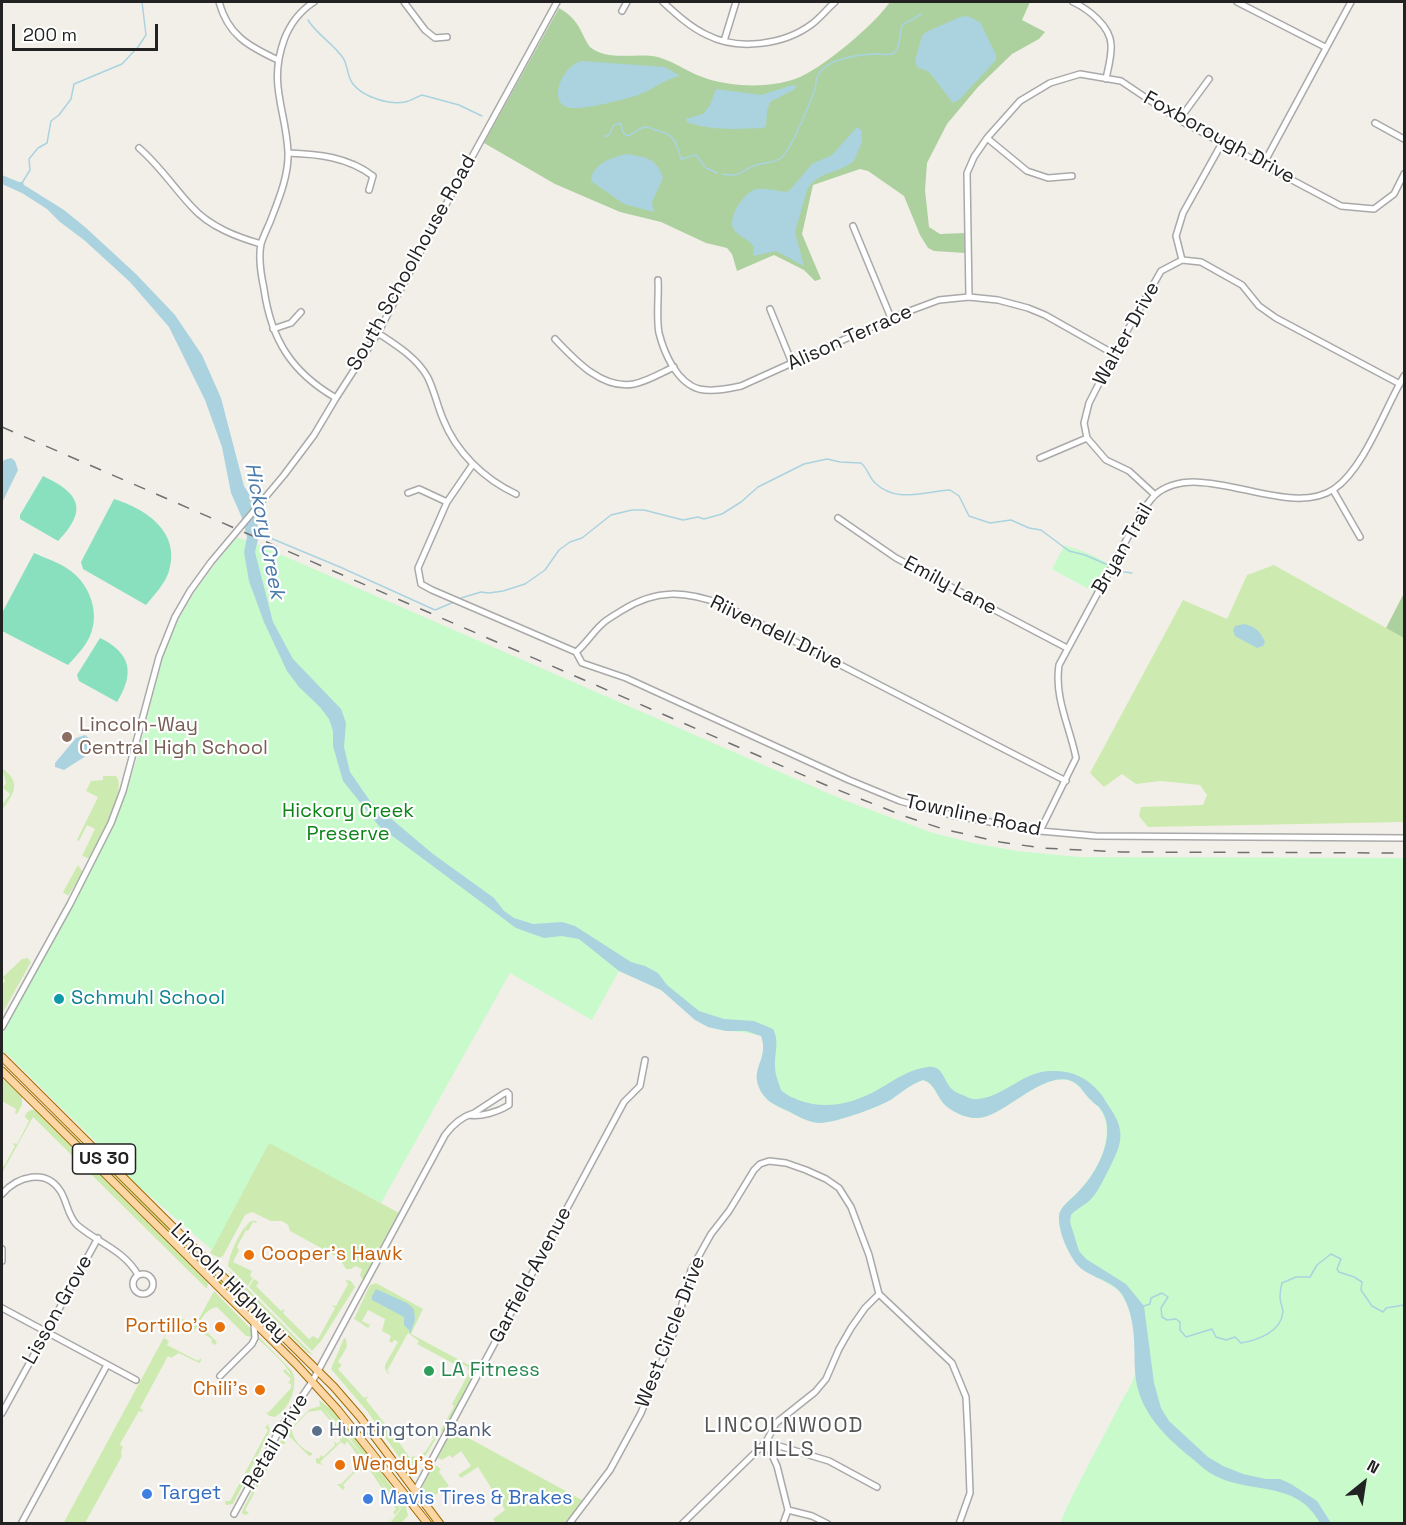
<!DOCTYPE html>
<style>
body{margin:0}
#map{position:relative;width:1406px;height:1525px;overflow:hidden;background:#f2efe9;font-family:"Space Grotesk",sans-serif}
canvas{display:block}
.frame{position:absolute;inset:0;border:3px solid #222;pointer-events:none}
.north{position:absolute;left:1334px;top:1453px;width:60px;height:60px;-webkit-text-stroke:4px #fff;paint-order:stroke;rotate:30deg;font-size:16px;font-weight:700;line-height:24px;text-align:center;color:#222}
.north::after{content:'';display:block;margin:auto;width:21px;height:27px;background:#222;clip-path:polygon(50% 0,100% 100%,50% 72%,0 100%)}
.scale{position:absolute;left:12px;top:24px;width:146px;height:27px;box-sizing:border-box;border:3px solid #222;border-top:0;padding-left:8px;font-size:18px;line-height:21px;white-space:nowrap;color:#222;-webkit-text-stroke:4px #fff;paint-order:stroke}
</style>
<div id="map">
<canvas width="1406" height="1525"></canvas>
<div class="frame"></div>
<div class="north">N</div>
<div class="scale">200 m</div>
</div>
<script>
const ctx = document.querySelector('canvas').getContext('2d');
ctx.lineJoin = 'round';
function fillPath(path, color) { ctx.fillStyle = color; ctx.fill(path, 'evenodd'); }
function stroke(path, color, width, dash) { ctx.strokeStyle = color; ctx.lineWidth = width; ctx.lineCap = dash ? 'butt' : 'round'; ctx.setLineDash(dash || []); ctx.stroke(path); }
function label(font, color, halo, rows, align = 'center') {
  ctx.font = font + ' "Space Grotesk",sans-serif'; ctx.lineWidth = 4.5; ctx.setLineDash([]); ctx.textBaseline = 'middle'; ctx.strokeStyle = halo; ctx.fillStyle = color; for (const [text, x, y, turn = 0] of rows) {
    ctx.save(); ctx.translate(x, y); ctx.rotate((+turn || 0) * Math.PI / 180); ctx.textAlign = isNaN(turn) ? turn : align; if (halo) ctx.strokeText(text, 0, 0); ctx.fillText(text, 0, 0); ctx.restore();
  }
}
fillPath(new Path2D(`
 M1274 565 1404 638V822L1148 827 1139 816 1141 807 1203 805 1207 795 1200 785 1161 781 1136 784 1122 774 1104 787 1090 773 1183 600 1227 619 1247 575Z
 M2 768C22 782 14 794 2 810V805L10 794 3 788 6 783Z
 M103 776H116C128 790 98 843 90 859L82 856 95 829 87 825 79 841 77 840 98 797 86 791 91 781 103 780Z
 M78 865 83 872 68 896 63 892Z
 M28 958 31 962 2 1014V985L5 981 3 977 22 959Z
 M2 1078 22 1096V1105L17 1114 15 1113 16 1109 2 1101Z
 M35 1109 206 1280 208 1283 207 1289 33 1117 2 1173V1166H4L15 1146 12 1143 17 1144 29 1121 25 1117C26 1112 29 1110 35 1109Z
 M51 1113 258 1315 257 1316 212 1278 50 1115Z
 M269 1142 399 1213 363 1280 360 1275 362 1269 355 1266 351 1269H346L341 1261 332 1254 290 1231 288 1225 282 1221H271L252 1212 245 1215 223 1256 219 1258 210 1253Z
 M251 1221H256L257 1223 253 1222 248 1231 246 1230 237 1247 239 1250 233 1262 252 1271 250 1276 253 1278 248 1286 228 1266C230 1252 240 1230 251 1221Z
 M228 1269 313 1355 308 1353 234 1279Z
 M254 1279 259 1282 256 1286 281 1311 285 1309 283 1313 309 1339 313 1336 318 1339 335 1308 331 1305 336 1306 348 1284 345 1280 351 1281 355 1287 321 1341 312 1351 249 1287Z
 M376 1283 423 1309 411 1334 478 1370 452 1419 442 1432 441 1430 454 1406 452 1404 470 1371 467 1369 468 1367 460 1363 458 1366 417 1344 419 1341 408 1333 387 1371 390 1374 387 1373 385 1368V1365L398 1342 394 1340 392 1343 389 1341 391 1336 382 1331 385 1319 368 1310 362 1321 370 1325 368 1328 354 1319 370 1285Z
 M214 1291 251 1329 253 1337 246 1336 217 1307C209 1308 200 1317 200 1325L217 1342 215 1345 211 1342 212 1339 202 1333 203 1330 198 1327 196 1330 180 1321 177 1324 173 1322 164 1338 169 1341 167 1345 198 1361 201 1358V1361L199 1363 179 1353 171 1358 168 1356 140 1408 143 1410 142 1412 139 1411 120 1444 123 1447 121 1452 122 1456 85 1523 63 1524 176 1315 195 1326Z
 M258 1336 292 1371C299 1387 289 1409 275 1417L269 1416 265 1411 268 1413 291 1388V1384L288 1383 291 1379 283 1371 285 1369 292 1377 293 1384C294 1369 268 1349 257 1338Z
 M344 1338 346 1339 347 1347 338 1362 342 1365 338 1369 364 1398 368 1396 366 1400 389 1429 394 1428 391 1431 410 1458 414 1456 416 1459 426 1451 434 1438 430 1436 432 1435 436 1438 427 1454 407 1469 367 1411 331 1369Z
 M319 1400 335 1412 351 1431 406 1507 408 1516 401 1523H390L401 1509 346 1433 320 1405Z
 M321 1406 365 1459 400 1509 388 1523H387L395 1515 393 1512 396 1509 369 1469 362 1472 358 1469 343 1485 345 1488 343 1490 337 1484H341L360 1465 358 1463 361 1460 347 1441 345 1445 341 1442 320 1462 323 1465 316 1463V1458L319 1459 321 1455 323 1457 335 1445 334 1441 337 1444 341 1440 338 1437 341 1433 321 1410 308 1412 292 1429C292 1439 303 1450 312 1453V1455L309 1456 288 1435V1431L310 1409Z
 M268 1424 270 1431 233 1504 226 1505 225 1501H230L268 1430 265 1428Z
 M452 1429 584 1501 564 1523H496L493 1519 505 1510 478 1467 461 1478 458 1475 471 1466 461 1451 452 1458 450 1455 442 1460 438 1458Z
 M282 1440H285V1444H281L245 1510 249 1513 245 1515 242 1513 243 1509 278 1444Z
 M434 1464 441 1469 439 1472 449 1486 429 1499 422 1488Z`), '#cdebb0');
fillPath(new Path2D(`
 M890 2H1030L1022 20 1045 32 1039 39 1012 54 978 87 947 124 927 163 925 190 929 227 940 234 964 233 965 253 934 251 928 248 920 235 904 196 868 171 860 169 813 185 802 234 821 279 815 281 804 270 774 255 737 271 732 254 727 248 706 243 661 222 620 212 555 184 484 143 559 8C570 14 578 23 583 35 585 39 587 43 590 47 608 62 637 52 658 57 675 62 691 74 708 79 734 87 769 88 795 79 821 70 874 25 890 2Z
 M1404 593V638L1386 628Z`), '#add19e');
fillPath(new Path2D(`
 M236 537 259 545 844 800 933 833 973 843 1017 851 1079 857 1404 858V1523H1060C1077 1483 1100 1445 1119 1406 1124 1396 1133 1384 1135 1373 1138 1351 1134 1301 1115 1288 1088 1271 1072 1270 1063 1236 1061 1230 1059 1224 1059 1218 1059 1206 1073 1198 1080 1190 1098 1170 1118 1133 1099 1108 1097 1104 1092 1102 1089 1099 1085 1094 1082 1089 1077 1085 1052 1064 1010 1110 985 1117 971 1121 953 1113 943 1103 936 1095 934 1083 923 1080 911 1084 902 1092 892 1099 880 1107 832 1124 818 1123 807 1122 796 1115 787 1111 774 1105 763 1100 758 1084 752 1066 769 1058 761 1036 743 1030 724 1033 706 1026 688 1018 678 1001 662 991 649 983 633 978 619 971L592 1020 510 973 381 1203 269 1143 212 1250 120 1170 97 1143 6 1053 4 1055C0 1047 2 1037 5 1029L82 885 120 809 136 762 163 656 179 618 197 588Z
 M1065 545 1092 555 1109 564 1094 592 1052 569Z`), '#c8facc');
fillPath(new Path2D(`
 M43 476C79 493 89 509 58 541L20 519V515Z
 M114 499C146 509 181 532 169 571 165 584 154 595 146 605L83 569 81 562Z
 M34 553C45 558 58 562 68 569 87 581 99 608 92 630 89 643 77 655 68 665L2 631V613Z
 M100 638C131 653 135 673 117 702L79 681 77 675Z`), '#88e0be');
fillPath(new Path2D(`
 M967 16 980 22 996 55V60L959 100 953 103 929 72 917 67 915 61 922 36 926 32 960 17Z
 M582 61 665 67 680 76C664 79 653 90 638 95 623 100 590 108 575 108 544 109 561 65 582 61Z
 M793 85 797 86 795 89 770 102 767 111 766 126 763 128C738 129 711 131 687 122L686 119 703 114 710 105 716 89 761 95Z
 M857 127 861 130 862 142 854 161C840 173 816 172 807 190L795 232 804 266 776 251 753 256 754 247C749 238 737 237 733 228 728 216 745 191 757 189 765 188 777 191 786 192L790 190 812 164 832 155Z
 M627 154C647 158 656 157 663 178L652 202 654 212 624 204 591 181C592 164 612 157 627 154Z
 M2 175 19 182H23L24 185 64 210 85 227 136 274 175 315 202 355 221 398 244 486 254 502 259 535 255 552 273 622 293 659 341 709 346 723 344 747 350 772 370 801 433 854 494 898 504 911 514 918 533 924 562 922 575 926 631 962 645 966 658 973 667 985 699 1011 724 1019 754 1021 773 1029C780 1042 774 1054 775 1067 775 1075 779 1083 781 1090 787 1096 794 1098 801 1101 827 1110 855 1103 879 1089 895 1080 909 1069 928 1067 944 1065 943 1082 953 1090 956 1093 961 1094 965 1096 969 1098 973 1100 978 1099 1003 1097 1023 1072 1049 1071 1071 1070 1086 1076 1100 1093 1104 1097 1106 1103 1110 1108 1127 1133 1121 1145 1108 1171 1103 1180 1099 1190 1092 1198 1086 1205 1077 1208 1071 1215L1070 1222 1079 1251 1086 1259 1126 1284 1144 1306 1154 1383 1161 1408 1169 1421 1208 1457 1223 1466 1243 1474 1266 1479H1280L1291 1484 1317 1501 1331 1523H1320C1296 1478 1248 1496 1210 1473 1202 1468 1196 1461 1189 1456 1161 1433 1137 1408 1135 1371 1134 1345 1136 1320 1123 1296 1113 1278 1083 1278 1073 1259 1066 1248 1058 1230 1059 1216 1059 1207 1072 1199 1078 1192 1097 1174 1120 1131 1099 1107 1098 1106 1092 1102 1092 1101 1087 1097 1084 1092 1080 1087 1055 1060 1010 1111 984 1117 971 1121 952 1113 943 1103 936 1094 934 1083 923 1080 911 1084 902 1092 892 1099 880 1107 832 1124 818 1123 807 1122 796 1115 788 1111 774 1105 763 1100 758 1085 752 1066 769 1058 761 1036L746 1031H726L708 1027 695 1020 661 990 619 971 579 939 562 936 544 938 516 928 379 826 343 781 333 746V731L329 719 320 707 299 687 287 671 264 622 249 581 244 552 247 537 242 518 231 493 222 447 205 400 169 327 130 282 84 240 60 222 47 209 22 193 2 184Z
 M11 458 15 461 18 470 2 503V464L4 460Z
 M1244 624C1255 626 1261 632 1265 642L1263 646 1257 648 1235 636 1233 630 1235 626Z
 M85 735 90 739 94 748 89 754 64 770 55 767V763L76 738Z
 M376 1289 407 1303 414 1309 415 1320 410 1334V1331L404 1325V1317L372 1300V1296Z`), '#aad3df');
stroke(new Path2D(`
 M308 20C317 35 333 43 343 58 348 65 347 77 353 84 363 97 389 105 405 102 411 101 416 97 422 95L459 105 482 116
 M605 136H608L614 125 620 123 624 134 628 136C634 134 638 128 645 127 649 127 654 130 659 131 675 135 677 144 681 159L696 155 706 168 717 173
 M722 174C741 178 741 170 756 165 765 162 774 164 782 157 792 149 809 104 815 90 816 84 815 78 820 72 831 58 857 55 874 54 881 54 887 55 893 54 901 48 899 34 902 25L922 14
 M22 183 30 170 29 159 38 148 47 143 51 121 59 115 71 99 74 84 122 64 138 47 146 35 142 2
 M259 535H263L340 567 435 610 454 602
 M1115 568 1124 572 1132 573
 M461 598 481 592 489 593 503 591 525 584 545 570 559 550 570 542 582 538 611 515 632 510H644L683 520 698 517 704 519 722 514 741 502 758 487 804 464 827 459 840 462 861 463C868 469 869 477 875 483 897 504 925 491 950 490L959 496 969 516 990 523 1011 520 1029 528 1041 530 1069 551 1085 555 1108 565
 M1144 1306 1150 1304 1151 1298 1162 1293 1168 1297 1161 1308 1162 1317 1167 1320 1176 1319 1180 1322V1330L1186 1337 1212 1329 1216 1337 1226 1340 1235 1337 1241 1343C1258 1340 1281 1332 1283 1312 1283 1308 1280 1302 1280 1297 1280 1293 1281 1287 1282 1283L1296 1277H1310L1317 1265 1331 1254 1341 1259 1337 1269 1339 1272 1354 1277 1362 1282 1361 1290 1372 1306 1383 1312 1386 1308 1404 1305`), '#aad3df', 1.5);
const minor = new Path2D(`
 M219 2C228 35 248 46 278 60
 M314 2C300 11 290 24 284 40 268 85 286 110 288 152 289 176 278 201 270 222 267 229 263 237 261 244 258 258 261 275 264 289 271 339 291 372 336 398
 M404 2 425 30 435 38 447 37
 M663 2C676 14 690 27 707 35 738 51 784 45 812 24 820 18 827 9 835 2
 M1073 2C1088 9 1110 26 1111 44 1112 56 1108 68 1106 79
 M1237 2 1325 47
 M622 11 627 2
 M724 41 736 2
 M1179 120 1209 79
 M1375 123 1404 139
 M987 138 1027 171 1048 178 1072 176
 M139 148C160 166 174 188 192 207 210 227 237 237 261 244
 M288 153C318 154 348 157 373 176L369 190
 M1264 163 1351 2
 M853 226 891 318
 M1182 260 1176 236 1183 213 1222 143
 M658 280C659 297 656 317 659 333 664 353 677 383 699 389 712 392 728 389 741 386L896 316 939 300 969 297 998 300 1028 308 1045 315 1114 354
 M969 297 967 173 974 157 987 138 1020 101 1050 83 1080 74 1121 81 1179 120 1341 206 1374 209 1394 194 1404 174
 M770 309 792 363
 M273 329 291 323 301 312
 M378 333C396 345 416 357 427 376 434 389 437 405 443 419 456 452 484 479 516 494
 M555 339C575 360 602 390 634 384 648 381 661 373 674 367
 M1040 458 1087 438
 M473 464 447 502 418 568 421 584 432 590 576 652C586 644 592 633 602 624 607 619 615 615 621 611 657 588 686 591 724 605L1066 781
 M1333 490 1360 537
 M408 493 419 489 447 502
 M1155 495 1129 471 1106 460 1087 438 1084 423 1089 403 1114 354 1161 271 1182 260 1201 262 1242 285 1259 306 1276 318 1400 384
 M838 518 896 558 1067 648
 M576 652 582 663 626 678 849 780 900 801 951 815 1040 831 1096 836 1404 838
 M1040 831 1076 758C1070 727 1054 698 1059 665L1143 509C1147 505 1151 499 1155 495 1200 456 1286 521 1334 489 1364 469 1385 408 1404 376
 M2 1027 70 904 111 823 123 791 159 657 175 617 190 591 211 562 284 475 314 435 336 398 378 333 427 239 557 2
 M2 1194C17 1177 46 1167 61 1192 67 1202 68 1216 77 1225 98 1243 124 1250 138 1275
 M2 1249V1261
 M133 1284a10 10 0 1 1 20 0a10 10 0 1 1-20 0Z
 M2 1308 136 1380
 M220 1376 252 1344 255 1338 254 1324
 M2 1413 98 1238
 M766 1442 829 1461 877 1487
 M766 1442 777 1466 788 1510 783 1524
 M414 1489 418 1486 624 1102 640 1086 645 1060
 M788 1510 812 1516 828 1524
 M234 1514 280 1429 312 1382 445 1135C453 1124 461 1117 474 1113L503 1094 507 1092 509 1094V1105C498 1112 481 1117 469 1115
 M21 1524 107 1365
 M569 1524 610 1470 641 1413 676 1327 691 1270 711 1234 729 1211 754 1170 760 1164 769 1161 786 1163 806 1170 826 1179 839 1188 851 1207 869 1255 879 1294 952 1363 966 1397 968 1437 970 1493 959 1524
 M682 1524 766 1442 776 1423 815 1392 826 1379 839 1349 851 1328 865 1308 879 1294`);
const major = new Path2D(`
 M2 1057 334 1387 360 1417 440 1524
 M2 1071 296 1364 337 1409 428 1524`);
stroke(minor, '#a9a9a9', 8);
stroke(major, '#a06b00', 9);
stroke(minor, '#fff', 5);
stroke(major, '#fcd6a4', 7);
stroke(new Path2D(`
 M2 427 828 786 904 816 943 829 1000 842 1042 848 1122 852 1404 853`), '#707070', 1.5, [12, 12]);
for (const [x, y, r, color] of [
 [67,737,6,"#8d6e63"],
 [59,999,6,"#0f9aa8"],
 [249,1255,6,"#e8710a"],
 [220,1327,6,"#e8710a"],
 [429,1371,6,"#2e9e5b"],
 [260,1390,6,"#e8710a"],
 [317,1431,6,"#5c6f8a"],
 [340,1465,6,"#e8710a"],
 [147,1494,6,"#3f7fe0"],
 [368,1499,6,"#3f7fe0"]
]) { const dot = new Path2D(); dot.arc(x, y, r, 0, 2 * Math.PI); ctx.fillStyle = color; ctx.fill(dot); stroke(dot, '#fff', 2); }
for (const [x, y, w] of [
 [104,1159,63]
]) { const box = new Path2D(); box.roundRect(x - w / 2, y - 15, w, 30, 4.5); ctx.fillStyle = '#fff'; ctx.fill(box); stroke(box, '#222', 1.5); }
label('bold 18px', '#222', null, [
 ["US 30",104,1159]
]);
label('20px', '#222', '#fff', [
 ["Foxborough Drive",1219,138,29],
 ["South Schoolhouse Road",412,263,-61],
 ["Walter Drive",1127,334,-61],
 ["Alison Terrace",850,338,-24],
 ["Bryan Trail",1123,549,-60],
 ["Emily Lane",950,586,28],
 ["Riivendell Drive",776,633,26],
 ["Townline Road",973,816,12],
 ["Garfield Avenue",531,1275,-62],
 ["Lincoln Highway",229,1283,45],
 ["Lisson Grove",58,1310,-61],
 ["West Circle Drive",671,1332,-69],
 ["Retail Drive",276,1442,-59]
]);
label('20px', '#785e54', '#fff', [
 ["Lincoln-Way",79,726],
 ["Central High School",79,749]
], 'left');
label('20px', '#0c8416', '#fff', [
 ["Hickory Creek",348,812],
 ["Preserve",348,835]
]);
label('20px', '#0d838f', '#fff', [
 ["Schmuhl School",71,999]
], 'left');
label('20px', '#c56008', '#fff', [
 ["Cooper's Hawk",261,1255],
 ["Portillo's",208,1327,"right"],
 ["Chili's",248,1390,"right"],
 ["Wendy's",352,1465]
], 'left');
label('20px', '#27864d', '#fff', [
 ["LA Fitness",441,1371]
], 'left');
label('20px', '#4e5e75', '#fff', [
 ["Huntington Bank",329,1431]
], 'left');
label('20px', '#366cbe', '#fff', [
 ["Target",159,1494],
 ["Mavis Tires & Brakes",380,1499]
], 'left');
label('italic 21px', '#4a7aab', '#fff', [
 ["Hickory Creek",264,531,79]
]);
ctx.letterSpacing = '1.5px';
label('21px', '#555', '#fff', [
 ["LINCOLNWOOD",784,1426],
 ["HILLS",784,1450]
]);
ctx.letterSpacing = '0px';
</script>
